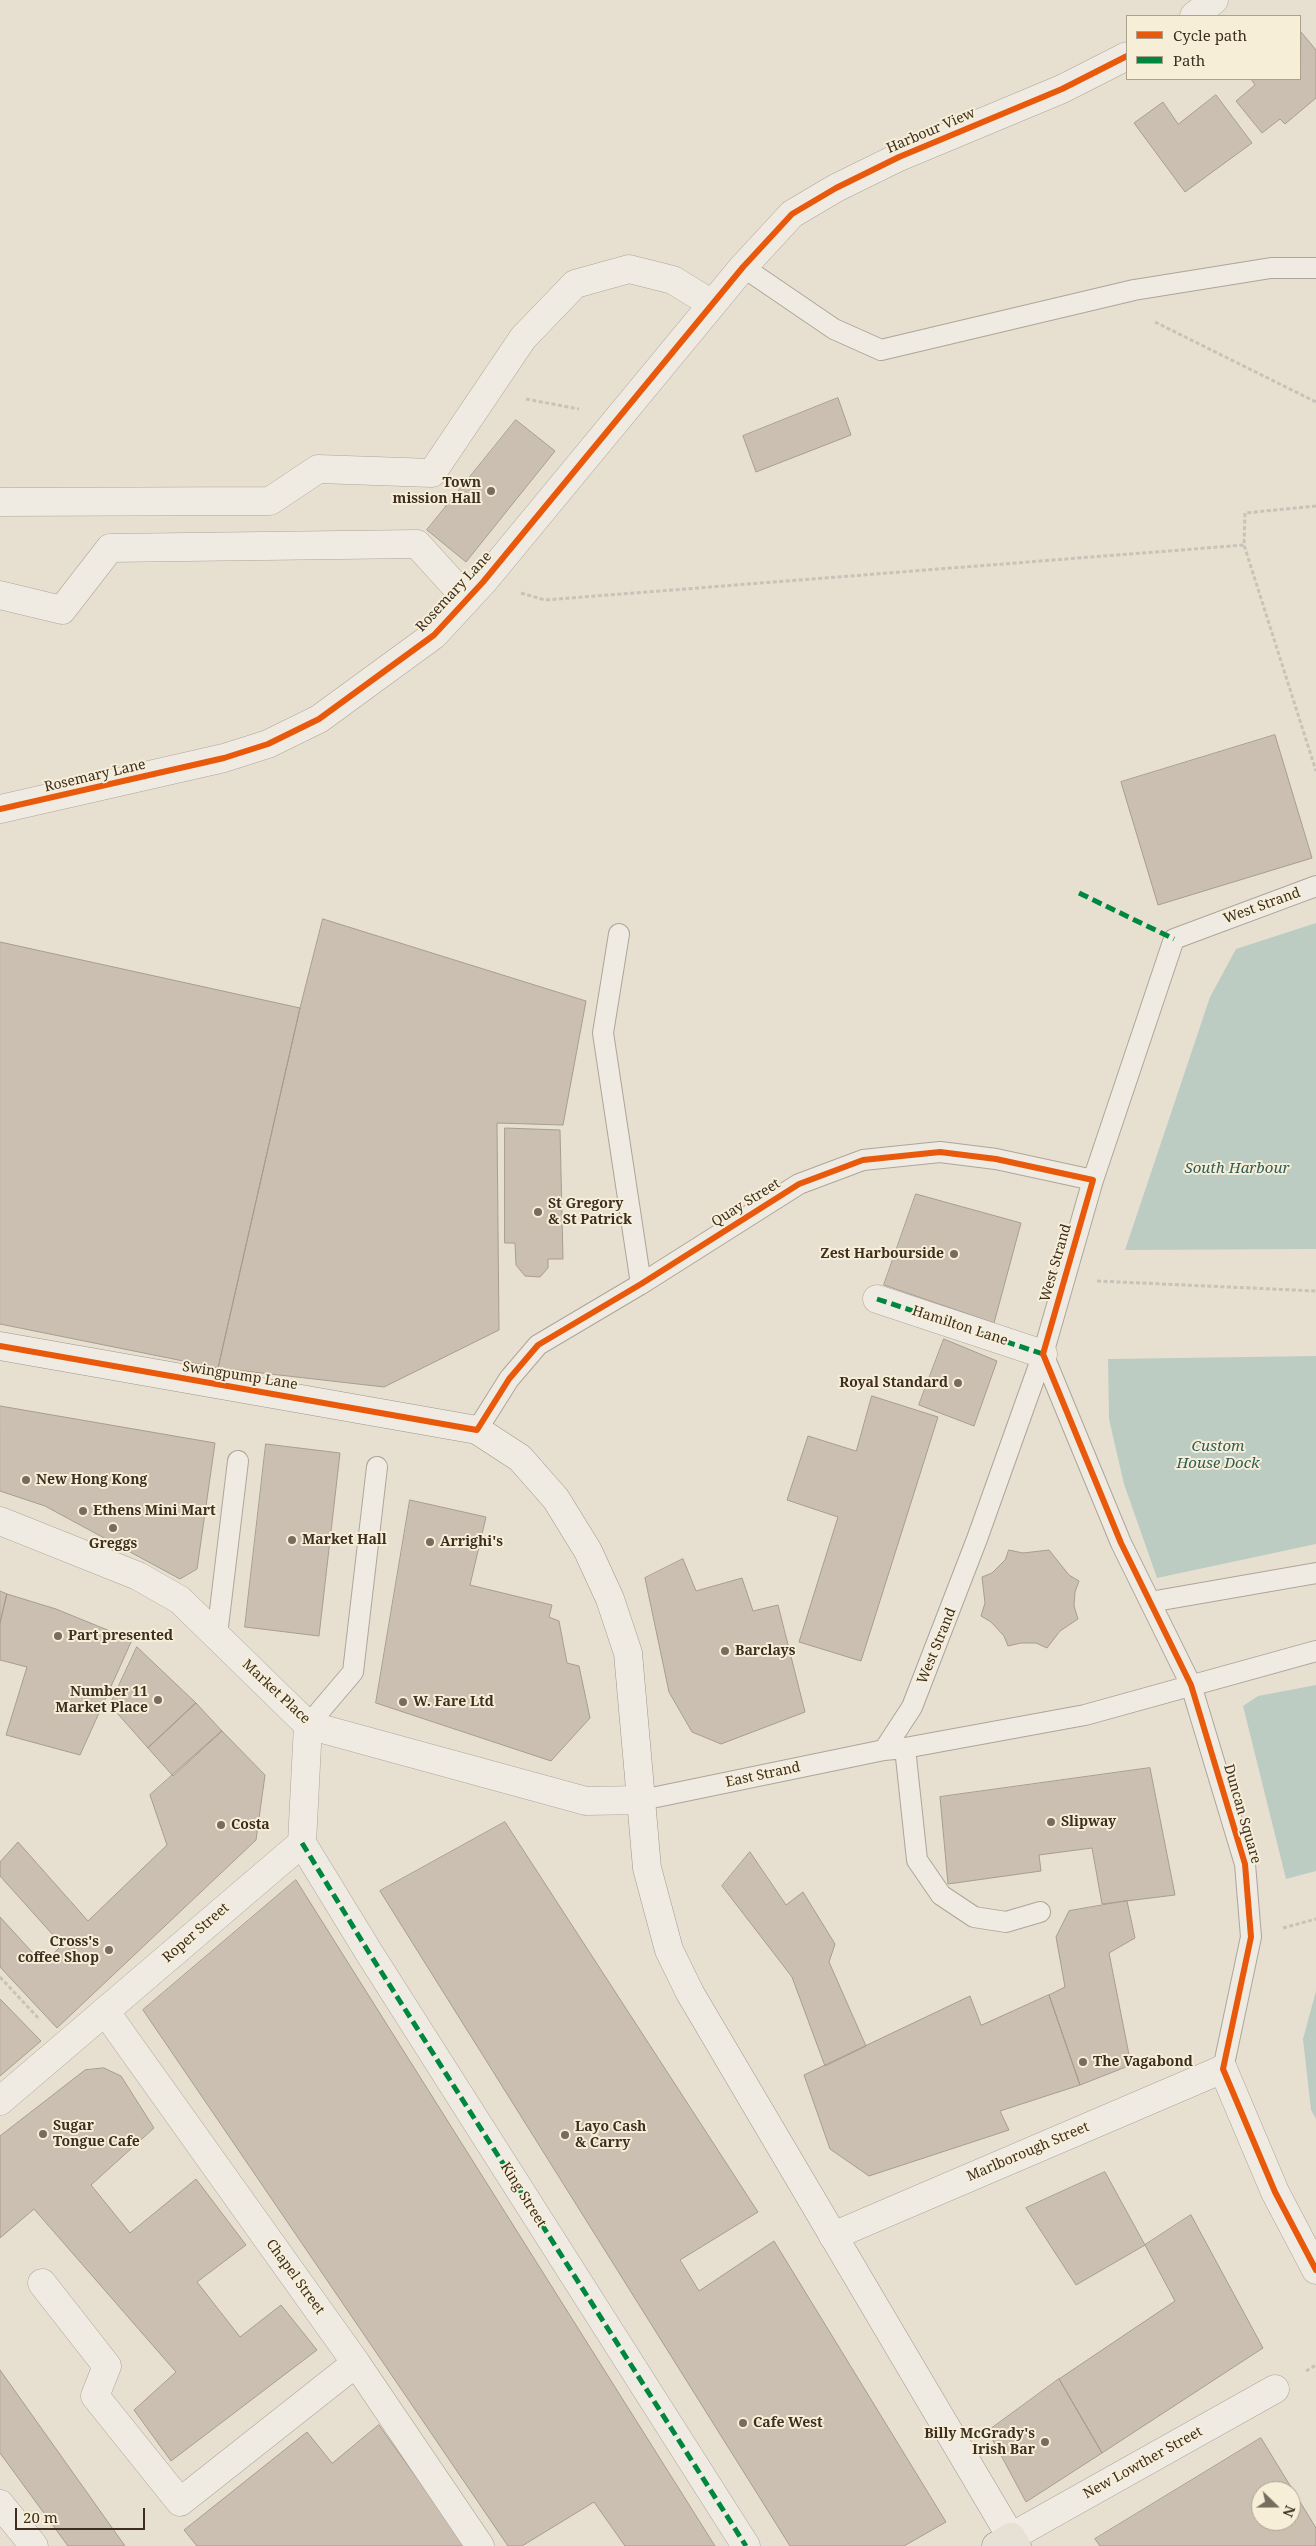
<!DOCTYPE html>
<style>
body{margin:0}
#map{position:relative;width:1316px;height:2546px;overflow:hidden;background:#e7e0d1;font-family:"Noto Serif",serif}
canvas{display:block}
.legend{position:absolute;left:1126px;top:15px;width:175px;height:65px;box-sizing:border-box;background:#f7eed8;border:1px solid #ada18e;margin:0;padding:6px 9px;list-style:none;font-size:15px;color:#3d2e20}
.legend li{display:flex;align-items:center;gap:10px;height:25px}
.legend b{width:25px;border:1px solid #ada18e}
.north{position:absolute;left:1251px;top:2481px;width:50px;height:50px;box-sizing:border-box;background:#f7eed8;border:1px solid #ada18e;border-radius:50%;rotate:112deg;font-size:14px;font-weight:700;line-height:20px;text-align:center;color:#3d2e20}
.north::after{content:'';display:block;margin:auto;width:18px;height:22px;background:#786c5e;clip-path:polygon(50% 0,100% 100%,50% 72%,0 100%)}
.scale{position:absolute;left:15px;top:2508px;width:130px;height:22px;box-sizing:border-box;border:2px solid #3d2e20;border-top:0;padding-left:6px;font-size:15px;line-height:18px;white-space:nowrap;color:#3d2e20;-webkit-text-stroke:4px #f7eed8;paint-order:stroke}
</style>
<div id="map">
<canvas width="1316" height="2546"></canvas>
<ul class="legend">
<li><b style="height:6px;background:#e8590c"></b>Cycle path</li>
<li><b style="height:6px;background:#00873e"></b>Path</li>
</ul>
<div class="north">N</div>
<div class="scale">20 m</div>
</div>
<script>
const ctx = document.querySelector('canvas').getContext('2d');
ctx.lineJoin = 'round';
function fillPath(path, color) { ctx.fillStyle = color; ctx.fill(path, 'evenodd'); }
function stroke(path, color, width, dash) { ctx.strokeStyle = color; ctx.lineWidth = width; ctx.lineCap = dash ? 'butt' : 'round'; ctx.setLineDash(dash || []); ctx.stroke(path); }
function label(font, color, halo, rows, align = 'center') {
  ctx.font = font + ' "Noto Serif",serif'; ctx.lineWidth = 4; ctx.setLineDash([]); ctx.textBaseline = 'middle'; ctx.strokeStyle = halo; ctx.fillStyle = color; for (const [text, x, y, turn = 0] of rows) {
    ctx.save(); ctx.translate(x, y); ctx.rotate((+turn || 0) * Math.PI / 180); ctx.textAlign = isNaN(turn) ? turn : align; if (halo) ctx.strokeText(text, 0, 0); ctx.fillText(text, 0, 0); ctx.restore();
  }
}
fillPath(new Path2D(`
 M1316 923V1249L1125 1250 1210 997 1236 949Z
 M1316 1356V1544L1157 1578 1124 1484 1109 1419 1108 1359Z
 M1316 1685V1871L1286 1879 1243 1706 1258 1696Z
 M1316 1991V2119L1311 2110 1303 2039Z`), '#bcccc2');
const building = new Path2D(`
 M1301 32 1316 50V98L1285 124 1280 119 1262 133 1236 101 1255 85 1251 79H1300Z
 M1216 95 1252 143 1185 192 1134 123 1163 102 1178 124Z
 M838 398 851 435 756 472 743 436Z
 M516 420 555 451 466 562 427 530Z
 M1275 735 1312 858 1158 905 1121 782Z
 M323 919 586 1001 563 1125 497 1123 499 1330 384 1387 218 1368 300 1008Z
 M0 942 300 1008 218 1368 0 1324Z
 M505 1128 560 1130 563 1259H548V1268L540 1277 525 1276 516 1265 515 1243H505Z
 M916 1194 1021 1223 994 1323 884 1285Z
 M944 1339 997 1361 974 1426 919 1405Z
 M872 1396 938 1417 861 1661 799 1642 838 1517 787 1500 808 1436 856 1451Z
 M0 1406 215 1443 197 1569 180 1579 45 1506 0 1491Z
 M266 1444 340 1453 319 1636 245 1627Z
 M410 1500 486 1517 470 1585 552 1605 549 1617 559 1621 567 1663 579 1666 590 1718 551 1761 376 1703Z
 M1009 1550 1023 1553 1049 1550 1069 1575 1079 1581 1075 1592 1074 1606 1078 1619 1060 1631 1047 1648 1036 1643H1021L1008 1646 1004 1636 991 1622 981 1616 985 1603 982 1577 992 1573 1005 1560Z
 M683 1559 696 1591 742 1578 753 1611 778 1605 805 1712 721 1744 692 1732 669 1692 645 1578Z
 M0 1591 7 1594 0 1623Z
 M7 1594 56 1609 132 1640 80 1755 6 1735 27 1667 0 1660V1623Z
 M137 1647 196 1703 148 1748 110 1705Z
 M196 1703 222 1731 173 1776 148 1748Z
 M222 1731 265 1775 256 1840 57 2028 0 1967V1917L43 1964 62 1945 0 1876V1862L18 1842 88 1921 167 1845 150 1795Z
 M1150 1768 1175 1895 1102 1904 1092 1848 1039 1855 1041 1871 948 1884 940 1797Z
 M505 1822 758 2212 680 2260 699 2291 774 2241 946 2522 904 2546H790L380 1891Z
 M750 1852 786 1905 803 1892 835 1944 829 1962 866 2046 825 2066 792 1977 722 1886Z
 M296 1880 715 2546H625L594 2502 522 2546H508L143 2010Z
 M1127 1901 1135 1938 1109 1953 1131 2065 1080 2085 1049 1995 1065 1987 1056 1937 1069 1911Z
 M1049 1995 1080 2085 1000 2111 1009 2130 869 2176 830 2149 804 2075 970 1996 981 2025Z
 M0 1999 41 2041 0 2076Z
 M104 2068 121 2076 154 2128 91 2185 130 2233 196 2179 246 2245 197 2282 240 2337 281 2305 317 2350 171 2461 134 2410 176 2372 34 2209 0 2238V2136L85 2070Z
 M1105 2172 1145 2245 1076 2285 1026 2208Z
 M1191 2215 1263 2348 1102 2453 1059 2379 1175 2301 1145 2245Z
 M0 2370 125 2546H68L0 2453Z
 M1059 2379 1102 2453 1026 2502 988 2431Z
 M379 2425 465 2546H197L184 2530 307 2432 332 2463Z
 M1261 2438 1316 2528V2546H1100L1095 2539ZM1261 2491H1291V2521H1261Z`);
fillPath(building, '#cbbfb2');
stroke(building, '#a89c90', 1);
const service = new Path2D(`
 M743 267 834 329 881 350 1134 290 1271 268H1316
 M619 934 603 1033 641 1284
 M1043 1354 1121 1543 1191 1685 1245 1864 1251 1937 1223 2069
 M477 1430 509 1379 538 1345 641 1284 799 1184 863 1160 940 1152 996 1159 1093 1180
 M1150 1602 1316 1573
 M217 1635 238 1461
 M308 1725 353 1672 377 1467
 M905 1748 917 1860 941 1895 974 1917 1006 1922 1040 1912
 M884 1750 912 1707 977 1539 1043 1354 1093 1180 1174 939 1316 886
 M642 1800 884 1750 905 1748 1085 1715 1316 1651`);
const pedestrian = new Path2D(`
 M877 1299 1043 1354
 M302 1843 368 1951 746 2546
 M1223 2069 1275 2192 1316 2270`);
const minor = new Path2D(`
 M0 502 270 501 318 469 432 473 523 338 575 284 629 269 673 280 712 304
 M0 595 62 610 110 548 417 544 467 599
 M0 1521 138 1576 180 1600 308 1725 586 1801 642 1800
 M105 2011 356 2363 480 2546
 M0 2101 302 1843 308 1725
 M833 2236 1223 2069
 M42 2283 107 2366 95 2396 180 2502 356 2363
 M0 2504 34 2546
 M1011 2537 1275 2389`);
const tertiary = new Path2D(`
 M1194 16 1214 0
 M0 809 224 758 268 744 319 719 434 635 483 582 743 267 792 214 836 188 899 157 1062 89 1127 56`);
const secondary = new Path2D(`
 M0 1346 477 1430 520 1458 556 1499 588 1551 610 1599 628 1653 647 1868 669 1950 690 1993 1011 2537`);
const primary = new Path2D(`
 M996 2546 1011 2537 1017 2546`);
stroke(service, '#ada599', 22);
stroke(pedestrian, '#ada599', 29);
stroke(minor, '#ada599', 29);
stroke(tertiary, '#ada599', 29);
stroke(secondary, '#9c958a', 29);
stroke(primary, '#928b80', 29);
stroke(new Path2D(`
 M1155 322 1316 402
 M526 399 579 409
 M1316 506 1245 513 1244 545 1316 771
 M521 593 545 600 1244 545
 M1097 1281 1316 1291
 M1283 1928 1316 1919
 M0 1977 40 2020
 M1306 2371 1316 2365`), '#c8c2b9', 3, [4, 2.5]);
stroke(service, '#efebe3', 20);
stroke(pedestrian, '#efebe3', 28);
stroke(minor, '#efebe3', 28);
stroke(tertiary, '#efebe3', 28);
stroke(secondary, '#efebe3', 28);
stroke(primary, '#e6e1d4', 28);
stroke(new Path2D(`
 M1079 893 1174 939
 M877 1299 1043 1354
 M302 1843 368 1951 746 2546`), '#00873e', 5, [10, 5]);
stroke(new Path2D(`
 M0 809 224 758 268 744 319 719 434 635 483 582 743 267 792 214 836 188 899 157 1062 89 1127 56
 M0 1346 477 1430 509 1379 538 1345 641 1284 799 1184 863 1160 940 1152 996 1159 1093 1180 1043 1354 1121 1543 1191 1685 1201 1718 1245 1864 1251 1937 1223 2069 1275 2192 1316 2270`), '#e8590c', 6);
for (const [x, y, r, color] of [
 [491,491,5,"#786c5e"],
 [538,1212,5,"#786c5e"],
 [954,1254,5,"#786c5e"],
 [958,1383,5,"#786c5e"],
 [26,1480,5,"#786c5e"],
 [83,1511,5,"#786c5e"],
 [113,1528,5,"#786c5e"],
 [292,1540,5,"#786c5e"],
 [430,1542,5,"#786c5e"],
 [58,1636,5,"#786c5e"],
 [725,1651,5,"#786c5e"],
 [158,1700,5,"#786c5e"],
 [403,1702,5,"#786c5e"],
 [1051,1822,5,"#786c5e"],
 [221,1825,5,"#786c5e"],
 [109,1950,5,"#786c5e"],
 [1083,2062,5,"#786c5e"],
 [43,2134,5,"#786c5e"],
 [565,2135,5,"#786c5e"],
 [743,2423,5,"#786c5e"],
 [1045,2442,5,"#786c5e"]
]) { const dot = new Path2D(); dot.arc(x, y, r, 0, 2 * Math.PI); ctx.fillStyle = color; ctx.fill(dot); stroke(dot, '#f7eed8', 2); }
label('14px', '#3d2e20', '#f7eed8', [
 ["Harbour View",931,131,-23],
 ["Rosemary Lane",454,592,-47],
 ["Rosemary Lane",95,776,-13],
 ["West Strand",1262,906,-20],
 ["Quay Street",746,1203,-32],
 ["West Strand",1056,1263,-74],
 ["Hamilton Lane",960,1326,18],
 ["Swingpump Lane",240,1376,9],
 ["West Strand",937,1646,-68],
 ["Market Place",276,1692,43],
 ["East Strand",763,1775,-12],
 ["Duncan Square",1242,1814,74],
 ["Roper Street",196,1933,-41],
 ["Marlborough Street",1028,2152,-23],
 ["King Street",523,2195,58],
 ["Chapel Street",295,2277,54],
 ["New Lowther Street",1143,2463,-29]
]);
label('bold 14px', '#3d2e20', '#f7eed8', [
 ["Town",481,483,"right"],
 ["mission Hall",481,499,"right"],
 ["St Gregory",548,1204],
 ["& St Patrick",548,1220],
 ["Zest Harbourside",944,1254,"right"],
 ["Royal Standard",948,1383,"right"],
 ["New Hong Kong",36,1480],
 ["Ethens Mini Mart",93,1511],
 ["Market Hall",302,1540],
 ["Arrighi's",440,1542],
 ["Greggs",113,1544,"center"],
 ["Part presented",68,1636],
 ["Barclays",735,1651],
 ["Number 11",148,1692,"right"],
 ["Market Place",148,1708,"right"],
 ["W. Fare Ltd",413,1702],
 ["Slipway",1061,1822],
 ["Costa",231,1825],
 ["Cross's",99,1942,"right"],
 ["coffee Shop",99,1958,"right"],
 ["The Vagabond",1093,2062],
 ["Sugar",53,2126],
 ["Tongue Cafe",53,2142],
 ["Layo Cash",575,2127],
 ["& Carry",575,2143],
 ["Cafe West",753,2423],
 ["Billy McGrady's",1035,2434,"right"],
 ["Irish Bar",1035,2450,"right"]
], 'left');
label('italic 15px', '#2f5d5a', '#f7eed8', [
 ["South Harbour",1237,1169],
 ["Custom",1218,1447],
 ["House Dock",1218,1464]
]);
</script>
